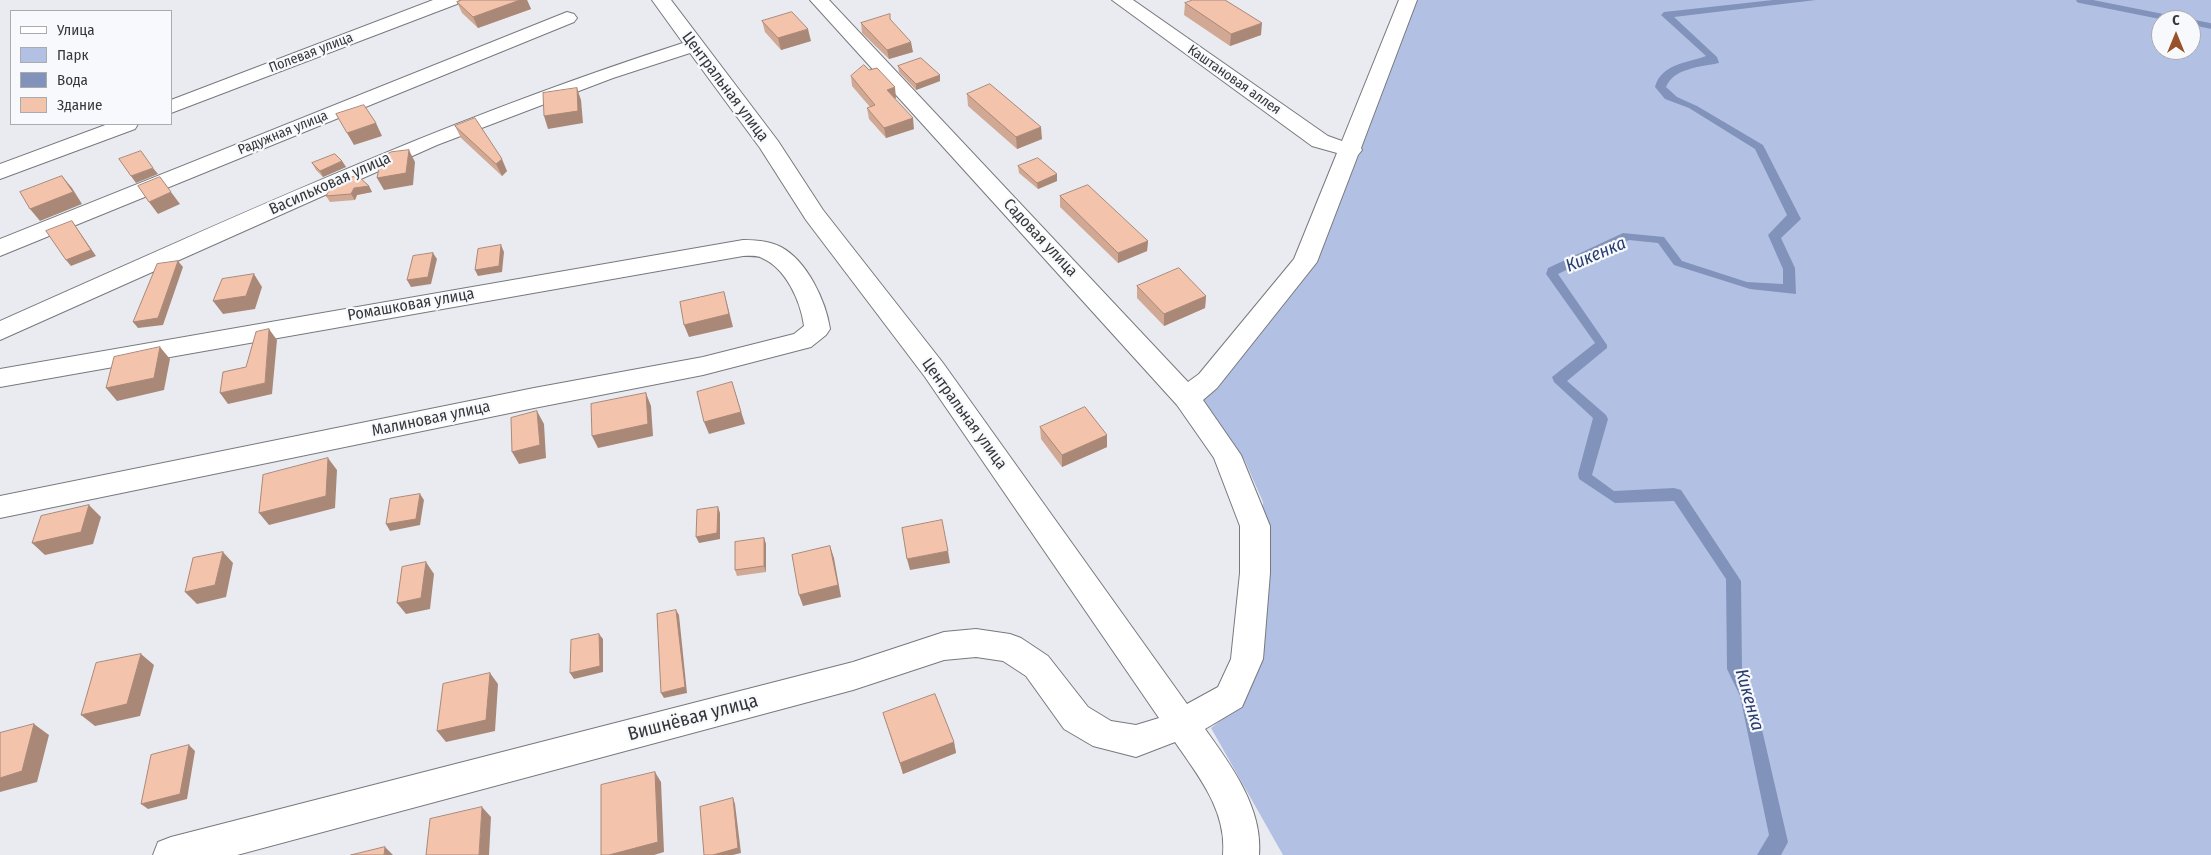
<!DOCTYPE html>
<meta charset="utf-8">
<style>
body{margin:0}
#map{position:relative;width:2211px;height:855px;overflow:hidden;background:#e9ebf0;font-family:"Fira Sans Condensed",sans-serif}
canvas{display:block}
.legend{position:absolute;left:10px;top:10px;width:162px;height:115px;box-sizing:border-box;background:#f7f9fd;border:1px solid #aaabaf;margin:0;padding:6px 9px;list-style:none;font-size:15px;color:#363739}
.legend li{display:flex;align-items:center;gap:10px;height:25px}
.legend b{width:25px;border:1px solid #aaabaf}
.north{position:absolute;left:2151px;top:10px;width:50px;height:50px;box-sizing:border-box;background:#f7f9fd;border:1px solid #aaabaf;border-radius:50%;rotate:0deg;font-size:14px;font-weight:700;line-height:20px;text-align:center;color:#363739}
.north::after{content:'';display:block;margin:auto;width:18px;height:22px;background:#98512a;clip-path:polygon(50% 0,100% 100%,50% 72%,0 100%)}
</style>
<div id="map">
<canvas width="2211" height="855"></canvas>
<ul class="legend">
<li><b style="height:6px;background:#fff"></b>Улица</li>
<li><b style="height:14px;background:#b2c1e3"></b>Парк</li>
<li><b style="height:14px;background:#8293bb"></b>Вода</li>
<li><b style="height:14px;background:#f3c3ac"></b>Здание</li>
</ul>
<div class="north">С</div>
</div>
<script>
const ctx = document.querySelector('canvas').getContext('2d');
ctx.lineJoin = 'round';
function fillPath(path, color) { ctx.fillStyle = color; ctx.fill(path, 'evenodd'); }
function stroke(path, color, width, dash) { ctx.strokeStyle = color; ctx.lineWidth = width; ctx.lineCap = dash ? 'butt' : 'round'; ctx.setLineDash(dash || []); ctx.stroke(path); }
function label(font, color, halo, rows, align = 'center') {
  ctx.font = font + ' "Fira Sans Condensed",sans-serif'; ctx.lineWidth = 4.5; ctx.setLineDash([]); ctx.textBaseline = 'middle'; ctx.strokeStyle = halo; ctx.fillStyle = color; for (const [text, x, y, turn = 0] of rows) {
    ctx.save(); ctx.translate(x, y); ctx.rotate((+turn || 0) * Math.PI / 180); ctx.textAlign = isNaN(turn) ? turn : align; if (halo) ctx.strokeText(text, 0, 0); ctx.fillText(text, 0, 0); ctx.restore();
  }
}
fillPath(new Path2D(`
 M1413 0H2211V855H1283L1211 728 1243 702 1265 574 1263 502 1244 459 1202 400 1312 265ZM2161 20H2191V50H2161Z`), '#b2c1e3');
fillPath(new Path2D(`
 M1773 0H1816L1674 17 1717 57 1719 63C1700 67 1674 68 1666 87L1677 97 1697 106 1763 145 1801 219 1781 238 1795 268 1796 294 1750 289 1674 265 1658 243 1629 240 1558 274 1607 345V348L1567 381 1606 415 1608 419 1592 475 1614 491 1674 488 1681 490 1741 581 1742 668 1754 695 1788 842 1781 855H1757L1769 835 1740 696 1727 669 1726 579 1674 501 1615 503 1579 479 1578 474 1593 418 1554 382 1552 377 1595 343 1546 274 1548 268 1623 233 1664 237 1682 261 1747 282 1783 284V269L1768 235 1787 215 1755 149 1689 108 1665 99 1655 87C1661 64 1687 63 1706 56L1661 15 1664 12Z`), '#8293bb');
stroke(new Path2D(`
 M2079 0 2179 20
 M2191 22 2211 26`), '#8293bb', 5.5);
const minor = new Path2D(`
 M433 0H459L457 4 171 113V100Z
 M652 0H671L778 141 823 210 943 363 1187 704 1218 687 1231 659 1240 573V526L1214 458 1177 405 810 0H829L1188 382 1199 374 1294 259 1337 153 1312 146 1112 0H1133L1328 136 1342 141 1399 0H1417L1361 148 1362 150 1358 155 1317 262 1217 388 1203 400 1241 455 1270 526V573L1263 659 1242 707 1205 729C1231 765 1263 808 1259 855H1223C1227 811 1199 777 1175 742L1136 757 1093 746 1064 729 1026 676 1003 661 976 657 944 660 853 690 237 855H153L158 842 171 837 853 662 944 632 976 629 1010 634 1021 638 1048 656 1088 707 1111 721 1136 725 1159 718 925 377 806 220 760 148 690 53 613 78 437 145 0 340V321C225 221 448 118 683 43Z
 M567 12 574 14 577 18 574 22 0 256V239Z
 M108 124H138L135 129 0 179V164Z
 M743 240C756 240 770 241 781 247 807 261 826 301 830 329L826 335 811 347 703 375 534 408 0 518V496L534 388 703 357 794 334 804 326C801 302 786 268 762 258 757 255 749 256 743 256L0 387V369Z`);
stroke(minor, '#77797d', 2);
fillPath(minor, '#fff');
fillPath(new Path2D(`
 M462 0H527L531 9 478 28 462 13 457 2Z
 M1185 3 1261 35 1230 46 1184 15Z
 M890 20 913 52 889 59 862 33 861 23Z
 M762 21 811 41 781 50 765 32Z
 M898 66 940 75V81L916 90 899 72Z
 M851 76 896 98H895L914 129 886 138 869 119 867 108 870 107 852 86Z
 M967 94 1042 139 1017 149 968 106Z
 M455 126 507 171 502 176 461 138Z
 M342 161 346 167 323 177 316 170 312 163Z
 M1018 166 1057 174V181L1038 189 1019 173Z
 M369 186 372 192 357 195 355 200 330 202 326 196Z
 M1060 196 1148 241 1147 251 1118 263 1060 207Z
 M1137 286 1206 296 1205 308 1164 326 1137 298Z
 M1040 427 1107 435V447L1062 467 1041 439Z
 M764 538 766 544V572L737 576 735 570Z
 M883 713 954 742 956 753 903 774Z`), '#d1a894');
fillPath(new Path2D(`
 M520 0H527L531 9 478 28 473 17Z
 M1262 23 1261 35 1230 46 1231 34Z
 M808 29 811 41 781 50 778 38Z
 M911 42 913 52 889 59 887 50Z
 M940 75V81L916 90V84Z
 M895 87 896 98 889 101 887 90Z
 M577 88 581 100 583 123 548 129 544 116Z
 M913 118 914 129 886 138 884 128Z
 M376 123 382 136 354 145 347 133Z
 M1041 127 1042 139 1017 149 1016 137Z
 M409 150 415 162 413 185 384 190 377 178Z
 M502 159 507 171 502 176 496 164Z
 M342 161 346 167 323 177 320 171Z
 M153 168 158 174 136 183 131 176Z
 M1057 174V181L1038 189 1037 183Z
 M62 176 72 188 82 204 40 221 30 209Z
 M369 186 372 192 357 195 355 200 351 194 354 188Z
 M171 192 180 204 158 214 149 202Z
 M72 221 96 256 71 266 66 260Z
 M1148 241 1147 251 1118 263V253Z
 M501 245 504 252 502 272 478 276 475 270Z
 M433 253 437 259 431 284 411 287 407 280Z
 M178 261 183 267 163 325 138 328 133 322Z
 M254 274 262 287 255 309 223 314 213 301Z
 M724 292 733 327 689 337 684 325Z
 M1206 296 1205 308 1164 326V314Z
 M269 329 277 340 272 394 228 404 220 393 265 383Z
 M160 347 170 359 164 390 117 401 106 388Z
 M732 382 745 424 709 434 704 422Z
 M646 393 651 406 653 436 598 448 592 436Z
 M537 411 544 424 546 458 519 464 512 452Z
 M1107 435V447L1062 467V455Z
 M328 458 337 470 335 508 269 525 259 513Z
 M420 494 424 500 420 525 390 531 386 524Z
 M89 505 101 517 93 544 45 555 32 543Z
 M718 507 720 513V539L699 543 696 537Z
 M764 538 766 544V572L764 566Z
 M830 546 834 558 841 597 803 606 799 595Z
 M948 551 950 563 910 570 907 559Z
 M223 552 233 563 226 597 197 604 185 592Z
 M426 562 434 574 430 609 406 614 397 603Z
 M676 610 679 615 687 693 664 698 661 693Z
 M599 634 603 639V672L574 679 570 673Z
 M141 654 154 665 140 716 95 726 81 715Z
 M490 673 498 684 495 731 446 742 437 731Z
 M34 724 49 735 37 782 0 792V778Z
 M954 742 956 753 903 774 900 763Z
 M189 745 195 751 187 799 148 809 141 804Z
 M655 772 661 782 664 852 654 855H609Z
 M733 798 735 804 741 853 733 855H713Z
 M482 807 491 817 489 855H479Z
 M385 847 393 855H384Z`), '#aa8878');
const building = new Path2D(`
 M462 0H520L473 17 457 2Z
 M1193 0H1225L1262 23 1231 34 1185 3Z
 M792 12 808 29 778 38 762 21Z
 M890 14V19L911 42 887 50 861 23Z
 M921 58 940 75 916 84 898 66Z
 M864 65 869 70 877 68 895 87 887 90 913 118 884 128 867 108 875 105 851 76Z
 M990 84 1041 127 1016 137 967 94Z
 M577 88 578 111 544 116 543 93Z
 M364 105 376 123 347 133 336 114Z
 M475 118 502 159 496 164 455 126Z
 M409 150 406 173 377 178 381 157 391 152Z
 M141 151 153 168 131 176 119 159Z
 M335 154 342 161 320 171 312 163Z
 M1038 158 1057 174 1037 183 1018 166Z
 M357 175 369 186 354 188 351 194 326 196 331 187Z
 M62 176 73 192 30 209 20 192Z
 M160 177 171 192 149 202 138 186Z
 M1088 185 1148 241 1118 253 1060 196Z
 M72 221 91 250 66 260 46 231Z
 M501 245 499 266 475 270 478 249Z
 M433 253 428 277 407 280 413 256Z
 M178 261 158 318 133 322 157 264Z
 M1179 268 1206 296 1164 314 1137 286Z
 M254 274 246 296 213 301 222 279Z
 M724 292 729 314 684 325 680 302Z
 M269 329 265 383 220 393 223 372 246 367 256 332Z
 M160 347 154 378 106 388 114 357Z
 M732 382 741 412 704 422 697 392Z
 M646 393 648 424 592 436 591 404Z
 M1085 407 1107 435 1062 455 1040 427Z
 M537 411 540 445 512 452 511 418Z
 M328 458 326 496 259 513 263 475Z
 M420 494 416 519 386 524 390 499Z
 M89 505 81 532 32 543 41 516Z
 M718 507 717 533 696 537 697 510Z
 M942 520 948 551 907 559 902 528Z
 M764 538V566L735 570V542Z
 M830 546 838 585 799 595 792 555Z
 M223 552 215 585 185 592 193 558Z
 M426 562 421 598 397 603 402 567Z
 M676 610 685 687 661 693 657 614Z
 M599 634 600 666 570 673 571 640Z
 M141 654 127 704 81 715 96 663Z
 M490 673 486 720 437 731 443 684Z
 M935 694 954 742 900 763 883 713Z
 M34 724 22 771 0 778V733Z
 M189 745 180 794 141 804 151 755Z
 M655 772 658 842 609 855H601V785Z
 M733 798 738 848 713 855H704L700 807Z
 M482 807 479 855H426L430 819Z
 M385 847 384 855H351Z`);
fillPath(building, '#f3c3ac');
stroke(building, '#aa8878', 1);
label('14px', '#363739', '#f7f9fd', [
 ["Полевая улица",311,53,-21],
 ["Каштановая аллея",1234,80,35],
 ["Радужная улица",283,133,-22]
]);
label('16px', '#363739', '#f7f9fd', [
 ["Центральная улица",725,87,53],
 ["Васильковая улица",330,184,-24],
 ["Садовая улица",1040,238,47],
 ["Ромашковая улица",411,305,-10],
 ["Центральная улица",964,414,54],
 ["Малиновая улица",431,419,-12]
]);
label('italic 18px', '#293c70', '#f7f9fd', [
 ["Кикенка",1596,255,-23],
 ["Кикенка",1749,700,74]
]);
label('19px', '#363739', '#f7f9fd', [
 ["Вишнёвая улица",693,718,-15]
]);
</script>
